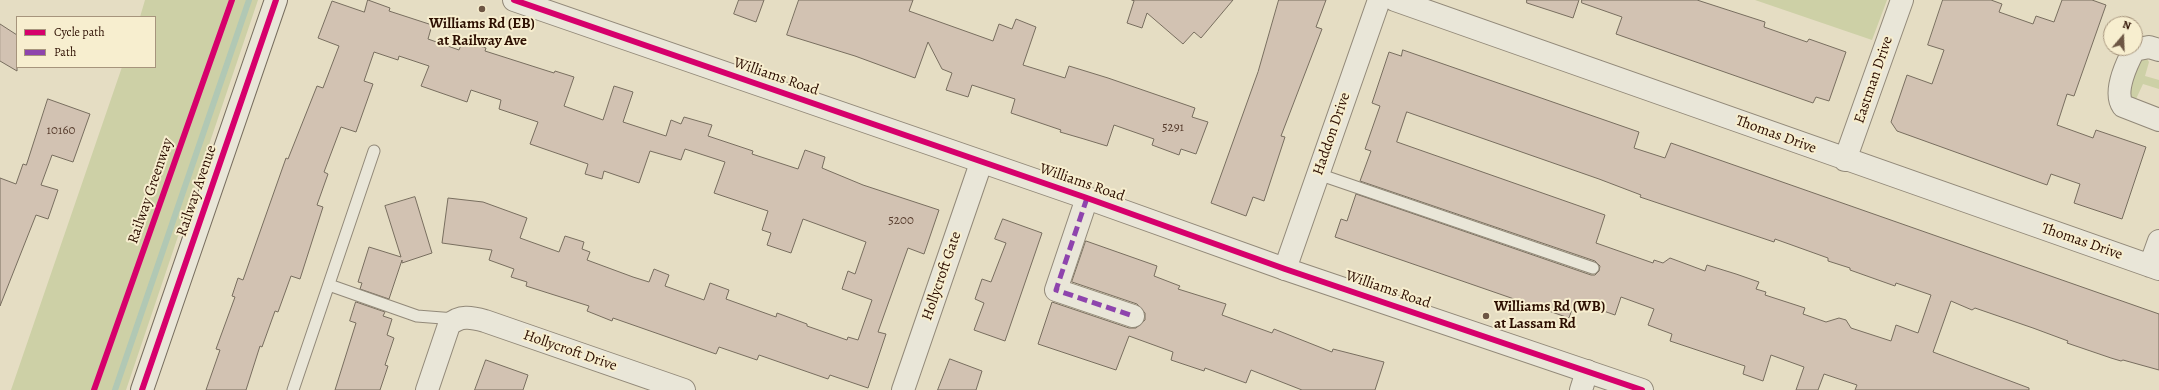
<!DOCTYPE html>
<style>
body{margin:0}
#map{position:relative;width:2159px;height:390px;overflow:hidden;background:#e5ddc3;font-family:Alegreya,serif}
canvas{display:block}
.legend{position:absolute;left:16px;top:16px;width:140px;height:52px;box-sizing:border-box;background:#f7eecf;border:1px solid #a6947c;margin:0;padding:5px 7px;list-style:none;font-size:12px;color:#2c0e00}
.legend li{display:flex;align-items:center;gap:8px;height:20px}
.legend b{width:20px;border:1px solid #a6947c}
.north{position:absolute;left:2103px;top:16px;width:40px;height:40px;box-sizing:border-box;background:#f7eecf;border:1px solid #a6947c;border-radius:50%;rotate:19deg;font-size:11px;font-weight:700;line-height:16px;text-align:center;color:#2c0e00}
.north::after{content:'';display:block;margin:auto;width:14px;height:18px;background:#6d5644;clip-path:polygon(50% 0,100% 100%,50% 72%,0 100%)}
</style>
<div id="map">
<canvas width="2159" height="390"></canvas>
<ul class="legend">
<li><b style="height:5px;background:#d6006c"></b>Cycle path</li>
<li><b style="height:5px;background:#8e44ad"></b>Path</li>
</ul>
<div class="north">N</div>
</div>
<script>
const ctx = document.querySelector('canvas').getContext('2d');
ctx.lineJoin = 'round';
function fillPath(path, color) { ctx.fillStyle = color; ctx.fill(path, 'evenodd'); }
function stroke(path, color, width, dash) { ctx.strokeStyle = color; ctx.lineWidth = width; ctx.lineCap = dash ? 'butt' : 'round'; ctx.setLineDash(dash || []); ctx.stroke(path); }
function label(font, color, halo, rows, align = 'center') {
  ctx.font = font + ' Alegreya,serif'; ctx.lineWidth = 4; ctx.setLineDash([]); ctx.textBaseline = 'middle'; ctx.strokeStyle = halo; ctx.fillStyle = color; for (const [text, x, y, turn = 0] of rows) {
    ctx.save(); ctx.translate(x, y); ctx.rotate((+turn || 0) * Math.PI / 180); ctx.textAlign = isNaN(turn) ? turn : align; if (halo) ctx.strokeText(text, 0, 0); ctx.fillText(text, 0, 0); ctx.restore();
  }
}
fillPath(new Path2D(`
 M145 0H258L126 390H11L122 67H155V17H140Z
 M1755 0H1887L1872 40Z
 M2146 57 2149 62 2145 76 2159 80V89L2143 84 2136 99 2131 96 2129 87 2140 60Z`), '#cdd0a6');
stroke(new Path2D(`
 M115 390 249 0`), '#b1c8b4', 6);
const building = new Path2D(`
 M368 0 390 8 389 11 432 25 428 39 459 50 463 40 486 48 485 51 554 73 555 71 574 77 564 106 603 120 614 86 633 92 623 122 666 136 671 120 681 124 684 117 712 125 708 136 753 151 752 154 798 169 805 150 825 157 822 168 863 185 939 210 924 254 908 248 878 332 886 334 868 388 830 375 828 379 759 355 757 360 719 347 716 354 613 318 612 321 587 311 589 306 526 286 527 282 511 277 514 269 489 260 492 250 442 243 448 198 483 202 527 218 520 238 559 252 565 236 584 242 582 249 590 252 587 260 633 277 649 282 654 269 669 275 665 286 704 300 710 283 729 290 726 299 776 317 777 313 807 324V326L847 340 848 337 858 340 872 300 842 289 848 271 855 274 866 242 803 219 791 253 767 245 771 233 762 230 768 211 714 193 725 162 685 149 681 160 650 151 639 183 604 171 602 179 585 174 588 164 530 144 538 122 499 109 501 100 471 90 467 102 421 86 429 66 399 56 398 60 374 52 364 81 373 84 356 132 341 127 324 172 328 174 317 205 323 207 300 279 291 276 278 312 275 311 262 347 260 346 246 390H206L220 350 216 349 235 297 232 296 238 278 243 280 286 158 288 159 317 86 323 88 339 46 318 38 332 1 364 12Z
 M739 0H764L756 22 734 14Z
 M799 0H913L909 11 993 41 999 24 1012 29 1016 19 1036 27 1023 65 1065 78 1069 66 1108 78 1195 108 1192 117 1208 122 1196 154 1181 149 1179 155 1152 145 1154 139 1114 125 1107 146 1084 139 1060 132 1061 130 1011 113 1015 99 972 85 968 97 946 90 952 73 942 69 928 42 915 78 855 56 787 35Z
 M1132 0H1233L1201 38 1194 32 1183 44 1147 13 1142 28 1127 23 1134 1Z
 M1279 0H1326L1316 27 1322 29 1281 136 1285 137 1264 201 1253 197 1246 216 1211 203 1258 72Z
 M1527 0H1579L1573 18 1527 3Z
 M1582 0H1697L1765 22 1764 27 1807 42 1809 39 1846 52 1829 101 1816 97 1813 103 1616 34 1622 17 1582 3Z
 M1943 0H1991L2002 4 1999 12 2033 24 2036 16 2054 22 2062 0H2092L2106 5 2074 96 2067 94 2057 125 2093 138 2096 130 2146 147 2122 219 2074 203 2080 184 2051 174 2047 185 1897 131 1891 122 1907 75 1932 84 1944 50 1928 45Z
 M0 24 17 35V71L0 61Z
 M1403 50 1639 132 1634 148 1665 158 1671 143 2159 314V370L2123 360 2121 361 2111 358 2067 343 2068 341 2033 328 1975 308 1972 310 1951 301 1933 352 2029 388V390H1855L1857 385 1824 374 1818 390H1796L1804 367 1771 355 1763 381 1743 374 1745 366 1670 341 1672 334 1648 325 1654 309 1621 297 1615 315 1575 301 1569 318 1335 237 1341 219 1347 221 1356 194 1591 275H1595L1599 271 1600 266 1595 261 1360 181 1371 151 1365 149 1380 106 1372 103 1389 52 1401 56ZM1407 112 1599 179 1641 195 1640 197 1774 242 1775 239 1828 258V261L1850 268V270L1895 286 1896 283 1931 295 1918 333 1896 325 1891 341 1851 328 1846 320 1839 318 1826 322 1803 314 1805 308 1765 295 1766 292 1756 289 1759 282 1736 274 1707 265 1705 271 1670 258 1663 263 1654 260 1653 263 1596 243 1605 215 1397 142Z
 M48 99 90 114 73 162 52 155 41 185 58 190 48 219 36 215 0 306V178L16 184 23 164 26 165Z
 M415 197 432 253 402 263V260L389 299 360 289 362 283 358 282 369 247 401 257 385 206Z
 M1003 219 1042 233 1005 341 974 330 984 303 975 299 982 279 991 282 1006 243 995 239Z
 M1086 241 1157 266 1154 276 1180 286 1178 289 1226 304 1222 315 1272 333 1274 329 1332 352 1333 349 1384 362 1375 390H1302L1251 370 1246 383 1205 368 1204 371 1171 360 1173 352 1129 336 1116 370 1038 344 1052 302 1129 328H1136L1145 320V313L1137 304 1072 282Z
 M356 302 385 312 383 316 392 319 387 335 394 338 385 365 388 366 380 390H335L356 323 350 321Z
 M950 359 982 371 976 390H938Z
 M486 360 528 375 523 390H475Z`);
fillPath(building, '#d2c2b2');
stroke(building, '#786e5f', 1);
const service = new Path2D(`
 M1318 174 1593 268
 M329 285 417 316 455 319
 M293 390 374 151`);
const minor = new Path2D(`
 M1395 0 2159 269
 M2159 50 2149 47 2134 50C2127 63 2113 92 2123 106L2159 120
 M1845 160 1902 0
 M1087 198 1056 290 1133 316
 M2150 266 2159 241
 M1285 269 1379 0
 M427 390 449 325C460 315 471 317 485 321L684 390
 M903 390 981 163
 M1581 390 1587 371`);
const tertiary = new Path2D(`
 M514 0 1087 198 1285 269 1642 390`);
const secondary = new Path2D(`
 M142 390 276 0`);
stroke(service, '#928979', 13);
stroke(minor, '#928979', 24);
stroke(tertiary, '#928979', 24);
stroke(secondary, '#786e5f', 24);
stroke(service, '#e9e6d8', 11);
stroke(minor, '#e9e6d8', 22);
stroke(tertiary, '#e9e6d8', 22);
stroke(secondary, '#e9e6d8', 22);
stroke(new Path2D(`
 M1087 198 1056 290 1133 316`), '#8e44ad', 5, [10, 5]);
stroke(new Path2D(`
 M514 0 1087 198 1285 269 1642 390
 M94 390 232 0
 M142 390 276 0`), '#d6006c', 6);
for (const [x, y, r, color] of [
 [482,9,4,"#6d5644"],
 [1486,316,4,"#6d5644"]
]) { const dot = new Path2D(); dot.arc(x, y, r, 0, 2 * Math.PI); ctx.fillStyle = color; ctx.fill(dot); stroke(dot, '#f7eecf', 1.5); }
label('13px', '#563b2c', null, [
 ["5291",1173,128],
 ["10160",61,131],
 ["5200",901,221]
]);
label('bold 15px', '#2c0e00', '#f7eecf', [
 ["Williams Rd (EB)",482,24],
 ["at Railway Ave",482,41],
 ["Williams Rd (WB)",1494,307,"left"],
 ["at Lassam Rd",1494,324,"left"]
]);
label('15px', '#2c0e00', '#f7eecf', [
 ["Williams Road",776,77,19],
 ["Eastman Drive",1874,80,-71],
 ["Haddon Drive",1332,134,-71],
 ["Thomas Drive",1776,135,20],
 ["Williams Road",1082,183,19],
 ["Railway Greenway",151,191,-71],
 ["Railway Avenue",197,191,-71],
 ["Thomas Drive",2082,242,19],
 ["Hollycroft Gate",942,276,-71],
 ["Williams Road",1388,290,19],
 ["Hollycroft Drive",570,351,19]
]);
</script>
